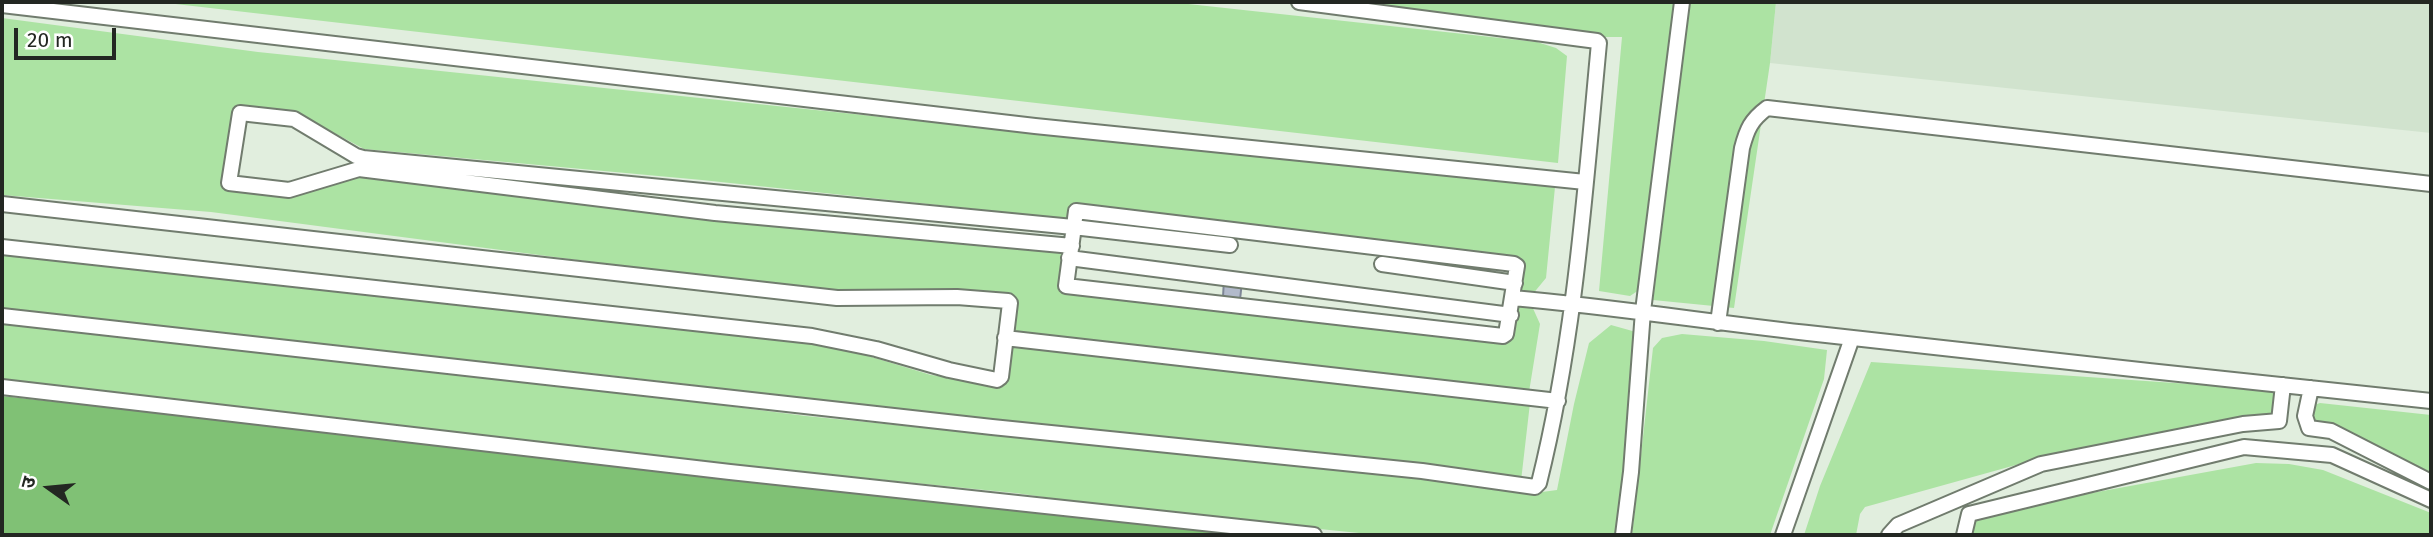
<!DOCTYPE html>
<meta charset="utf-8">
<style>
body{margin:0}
#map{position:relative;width:2433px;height:537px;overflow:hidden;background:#e1eede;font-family:"Fira Sans","Noto Sans Devanagari",sans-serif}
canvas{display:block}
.frame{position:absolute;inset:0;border:4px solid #232722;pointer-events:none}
.north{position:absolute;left:14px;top:453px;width:70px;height:70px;-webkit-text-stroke:5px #fff;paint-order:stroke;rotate:285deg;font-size:19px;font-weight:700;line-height:28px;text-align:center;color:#232722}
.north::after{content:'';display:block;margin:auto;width:24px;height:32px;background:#232722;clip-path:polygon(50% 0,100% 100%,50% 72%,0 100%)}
.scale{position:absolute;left:14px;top:28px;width:102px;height:32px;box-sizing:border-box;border:4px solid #232722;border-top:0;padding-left:9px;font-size:21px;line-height:24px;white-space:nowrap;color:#232722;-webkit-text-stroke:5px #fff;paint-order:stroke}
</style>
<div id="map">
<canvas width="2433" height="537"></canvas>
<div class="frame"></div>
<div class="north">उ</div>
<div class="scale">20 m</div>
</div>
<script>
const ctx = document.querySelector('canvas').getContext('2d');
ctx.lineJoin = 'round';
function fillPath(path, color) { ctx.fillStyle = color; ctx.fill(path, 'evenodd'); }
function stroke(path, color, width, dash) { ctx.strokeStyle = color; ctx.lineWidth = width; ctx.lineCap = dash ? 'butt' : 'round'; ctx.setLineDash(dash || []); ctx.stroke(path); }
fillPath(new Path2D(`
 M1776 2H2431V133L1770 63Z`), '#d1e3ce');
fillPath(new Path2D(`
 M158 2H1170L1537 42 1556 48 1567 56 1558 163Z
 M1331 2H1680L1645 286 1630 296 1599 291 1622 37H1603Z
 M1690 2H1776L1770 63 1734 308 1653 300Z
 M2 18 258 52 1555 187 1546 278 1532 295 1519 294 1522 260 1230 222 1072 204 1069 219 702 180 364 149 301 115 235 111 226 186 289 193 358 171 1069 248 1064 288 1332 319 1357 327 1361 322 1507 343 1517 304H1531L1540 324 1529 392 1008 336 1012 303 837 294 211 212 2 195Z
 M2 251 832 345 931 375 1005 385 1010 343 1530 403 1521 481 616 376 363 349 160 331 2 313Z
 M2 320 435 369 806 416 1389 474 1527 494 1557 490 1574 404 1589 343 1611 325 1636 332 1620 535H1379L1151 512 1015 493 564 448 2 384Z
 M1682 334 1764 341 1827 350 1824 379 1770 535H1632L1653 348 1662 338Z
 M1871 362 2276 390V417L2235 421 2023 463 1865 507 1860 514 1856 535H1804L1820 486Z
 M2320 403 2431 415V472L2331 428 2311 424V406Z
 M2256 463 2289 464 2323 470 2431 513V535H1966L1971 515Z`), '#ace3a3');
fillPath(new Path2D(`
 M2 396 1292 535H2Z`), '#80c175');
const building = new Path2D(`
 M1224 279 1242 281 1240 300 1223 297Z`);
fillPath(building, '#b2bacb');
stroke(building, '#7e8696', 2);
const lane = new Path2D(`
 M2 5 1035 126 1585 182
 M2 204 837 298 957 297 1008 301 1010 303 1001 377 997 380 949 370 876 349 812 336 2 247
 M1076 211 1514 264 1517 266 1506 334 1503 336 1066 286Z
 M1072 246 715 213 359 169 289 190 229 183 240 113 294 119 356 156 363 158 1073 227 1230 245
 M1069 258 1511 315
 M1382 264 1515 283
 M1513 298C1615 307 1715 323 1817 334 2022 358 2226 379 2431 401
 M2 316 992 427 1422 471 1535 487 1539 483C1575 339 1585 191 1599 43L1597 41 1299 2
 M1718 323 1742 148C1747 129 1751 120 1767 108L2431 184
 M1005 338 1558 401
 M2 387 730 472 1314 535
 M2311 388 2305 416 2309 428 2331 431 2431 482
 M1623 535 1631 472 1643 311 1682 2
 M1783 535 1852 338
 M1889 535 1898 525 2041 464 2243 424 2279 421 2283 385
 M1964 535 1969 514 2244 447 2332 455 2431 500`);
stroke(lane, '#717c6e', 18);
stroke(lane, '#fff', 14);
</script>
